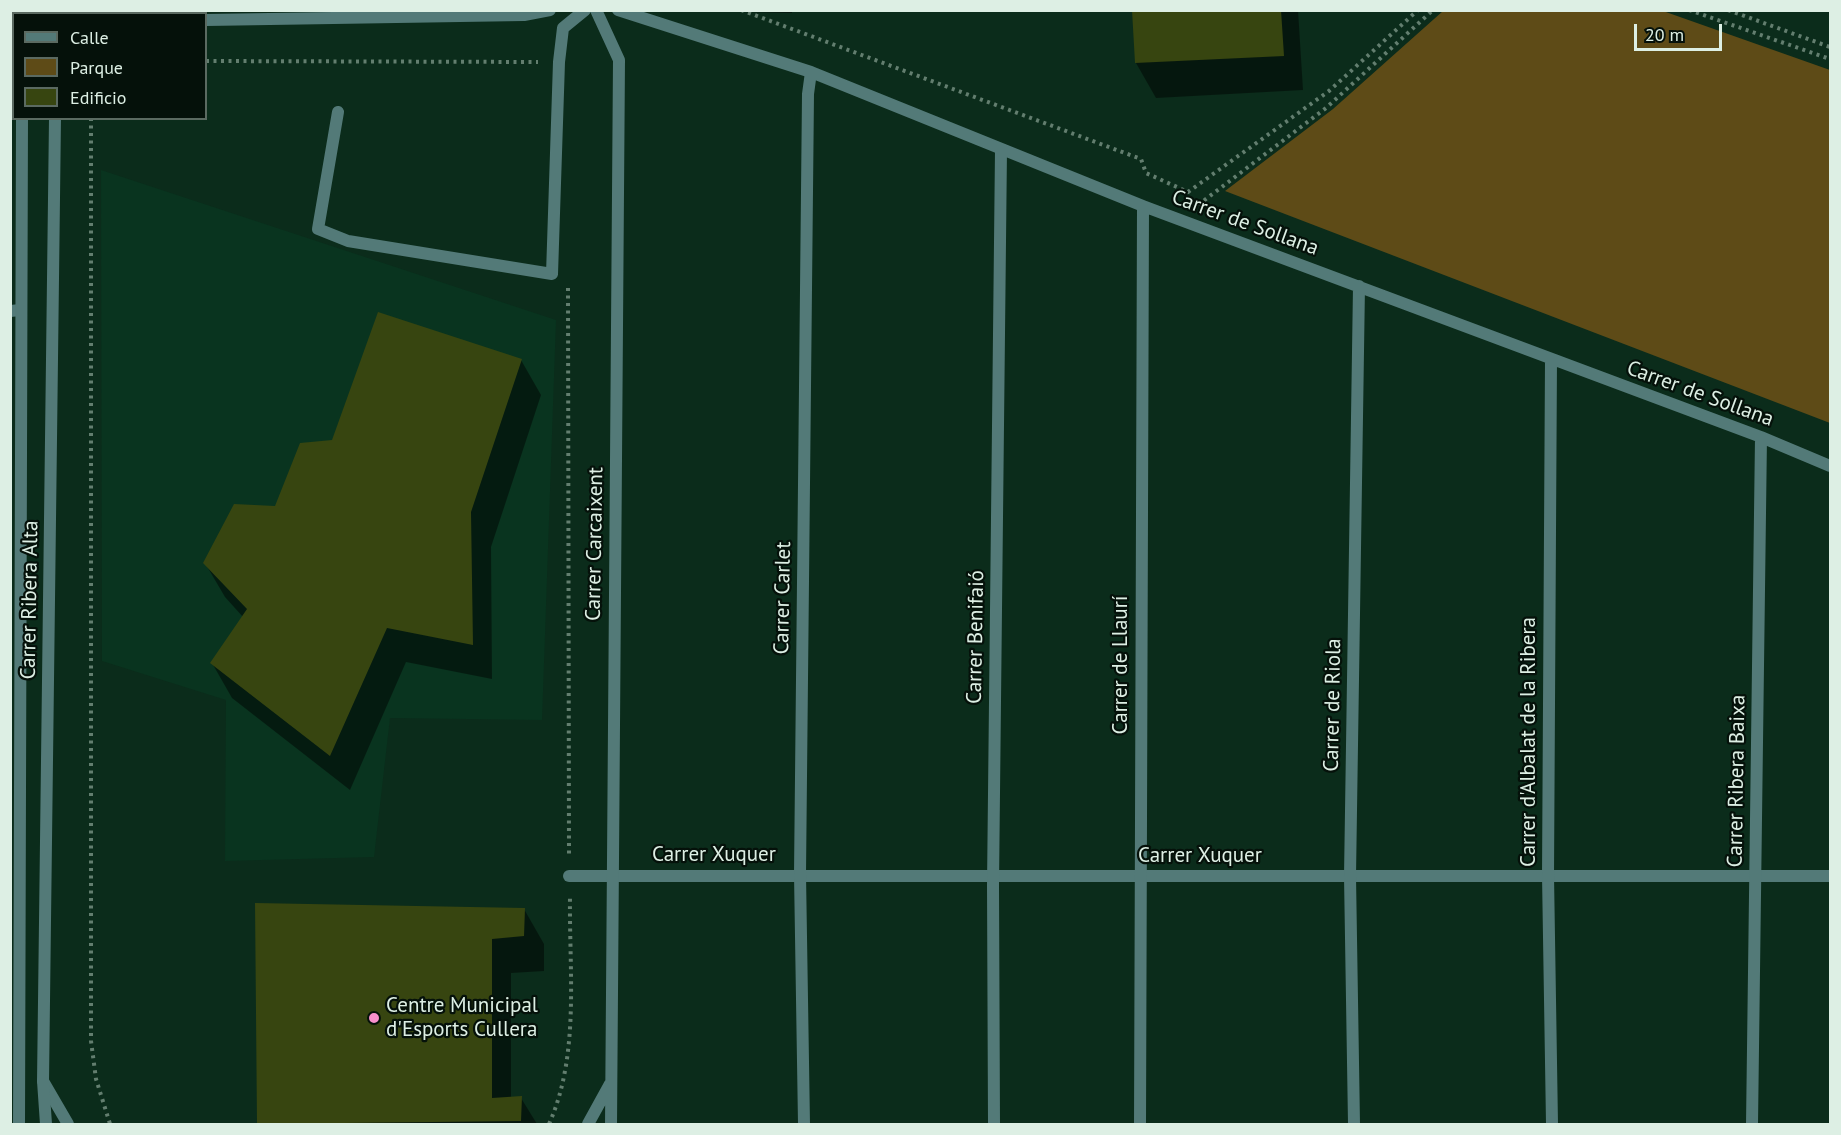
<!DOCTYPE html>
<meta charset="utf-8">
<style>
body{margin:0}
#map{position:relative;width:1841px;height:1135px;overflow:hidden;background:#0b2c1b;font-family:"PT Sans",sans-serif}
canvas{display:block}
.frame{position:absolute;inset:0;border:12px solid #ddefe4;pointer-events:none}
.legend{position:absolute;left:12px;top:12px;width:195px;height:108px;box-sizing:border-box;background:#05110a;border:2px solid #5b6a61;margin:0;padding:8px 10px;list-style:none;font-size:18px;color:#ddefe4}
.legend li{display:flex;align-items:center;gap:12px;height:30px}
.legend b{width:30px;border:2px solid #5b6a61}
.scale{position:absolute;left:1634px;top:24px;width:88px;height:27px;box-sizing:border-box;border:3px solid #ddefe4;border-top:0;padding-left:8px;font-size:18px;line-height:21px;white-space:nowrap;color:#ddefe4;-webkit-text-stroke:4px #05110a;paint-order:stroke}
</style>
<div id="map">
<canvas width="1841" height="1135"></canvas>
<div class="frame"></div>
<ul class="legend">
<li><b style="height:8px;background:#537a78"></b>Calle</li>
<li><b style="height:16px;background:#5e4b17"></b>Parque</li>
<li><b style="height:16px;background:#374510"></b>Edificio</li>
</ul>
<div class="scale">20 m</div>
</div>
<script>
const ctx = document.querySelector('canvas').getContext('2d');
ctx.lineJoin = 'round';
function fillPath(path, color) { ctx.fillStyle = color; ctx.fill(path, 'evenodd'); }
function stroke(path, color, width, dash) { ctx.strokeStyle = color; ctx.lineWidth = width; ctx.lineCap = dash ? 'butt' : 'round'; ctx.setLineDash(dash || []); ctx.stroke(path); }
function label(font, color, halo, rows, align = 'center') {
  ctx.font = font + ' "PT Sans",sans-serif'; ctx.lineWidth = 4.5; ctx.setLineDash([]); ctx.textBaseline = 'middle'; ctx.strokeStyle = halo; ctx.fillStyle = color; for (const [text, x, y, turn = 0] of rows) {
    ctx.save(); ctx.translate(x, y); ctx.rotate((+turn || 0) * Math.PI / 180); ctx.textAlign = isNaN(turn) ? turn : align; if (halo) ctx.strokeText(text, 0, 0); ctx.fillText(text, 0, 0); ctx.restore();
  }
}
fillPath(new Path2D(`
 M101 170 556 320 542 720 390 718 374 857 225 861 226 700 102 661Z`), '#09341f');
fillPath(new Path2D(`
 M1443 11H1663L1830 70V423L1225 191 1333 109Z`), '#5e4b17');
fillPath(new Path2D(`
 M749 10H792V13L750 12Z
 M1134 10H1298L1303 90 1156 98 1136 63Z
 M521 360 541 395 491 547 492 679 406 662 350 790 232 698 212 663 243 617 225 597 205 563 277 507 334 442Z
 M257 904 524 909 544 944V971L511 973V1098H521L537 1124H259Z`), '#0007');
fillPath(new Path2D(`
 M1132 10H1281L1284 56 1135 63Z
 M378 312 522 359 471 512 473 645 387 628 330 756 210 663 247 609 203 563 234 504 275 506 300 443 332 440Z
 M255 903 525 908 524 936 492 939V1098L522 1096 521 1121 257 1124Z`), '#374510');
stroke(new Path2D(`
 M741 10 1141 159 1146 173 1188 192 1329 91 1418 10
 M1689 10 1830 59
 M1728 10 1830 47
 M206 61 538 62
 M91 118V1041L96 1079 110 1124
 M1198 205 1326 108 1433 10
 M568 288 569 857
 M549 1124C580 1055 569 971 570 897`), '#637e6f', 4, [3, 4.5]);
stroke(new Path2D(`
 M338 112 318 229 348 241 552 274 559 62 563 28 585 10`), '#537a78', 12);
stroke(new Path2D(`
 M569 876H1830`), '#537a78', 12);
stroke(new Path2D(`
 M93 10 100 14
 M596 10 619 60 611 1124
 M618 10 811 72 1143 206 1761 437 1830 466
 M206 20 524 15 550 10
 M10 112H14
 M10 311 21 310
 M1551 360 1548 875 1552 1124
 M43 1081 68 1124
 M588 1124 610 1084
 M804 1124 800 874 808 94 811 72
 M994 1124 993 885 1001 150
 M1140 1124 1143 206
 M1354 1124 1350 876 1359 286
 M1752 1124 1761 437`), '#537a78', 12);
stroke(new Path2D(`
 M22 14V10
 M56 14V10
 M19 1124 22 118
 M46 1124 43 1081 55 118`), '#537a78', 12);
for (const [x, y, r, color] of [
 [374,1018,6,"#f890cc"]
]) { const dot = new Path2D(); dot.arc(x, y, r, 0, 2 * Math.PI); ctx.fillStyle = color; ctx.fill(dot); stroke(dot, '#05110a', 2); }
label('21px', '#ddefe4', '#05110a', [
 ["Carrer de Sollana",1245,223,20],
 ["Carrer de Sollana",1700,394,20],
 ["Carrer Carcaixent",595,544,-89],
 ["Carrer Carlet",783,598,-89],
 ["Carrer Ribera Alta",30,600,-89],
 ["Carrer Benifaió",976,637,-89],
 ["Carrer de Llaurí",1121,665,-90],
 ["Carrer de Riola",1333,705,-89],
 ["Carrer d'Albalat de la Ribera",1529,742,-90],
 ["Carrer Ribera Baixa",1737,781,-89],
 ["Carrer Xuquer",714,855],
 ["Carrer Xuquer",1200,856]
]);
label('21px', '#ddefe4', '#05110a', [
 ["Centre Municipal",386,1006],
 ["d'Esports Cullera",386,1030]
], 'left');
</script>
